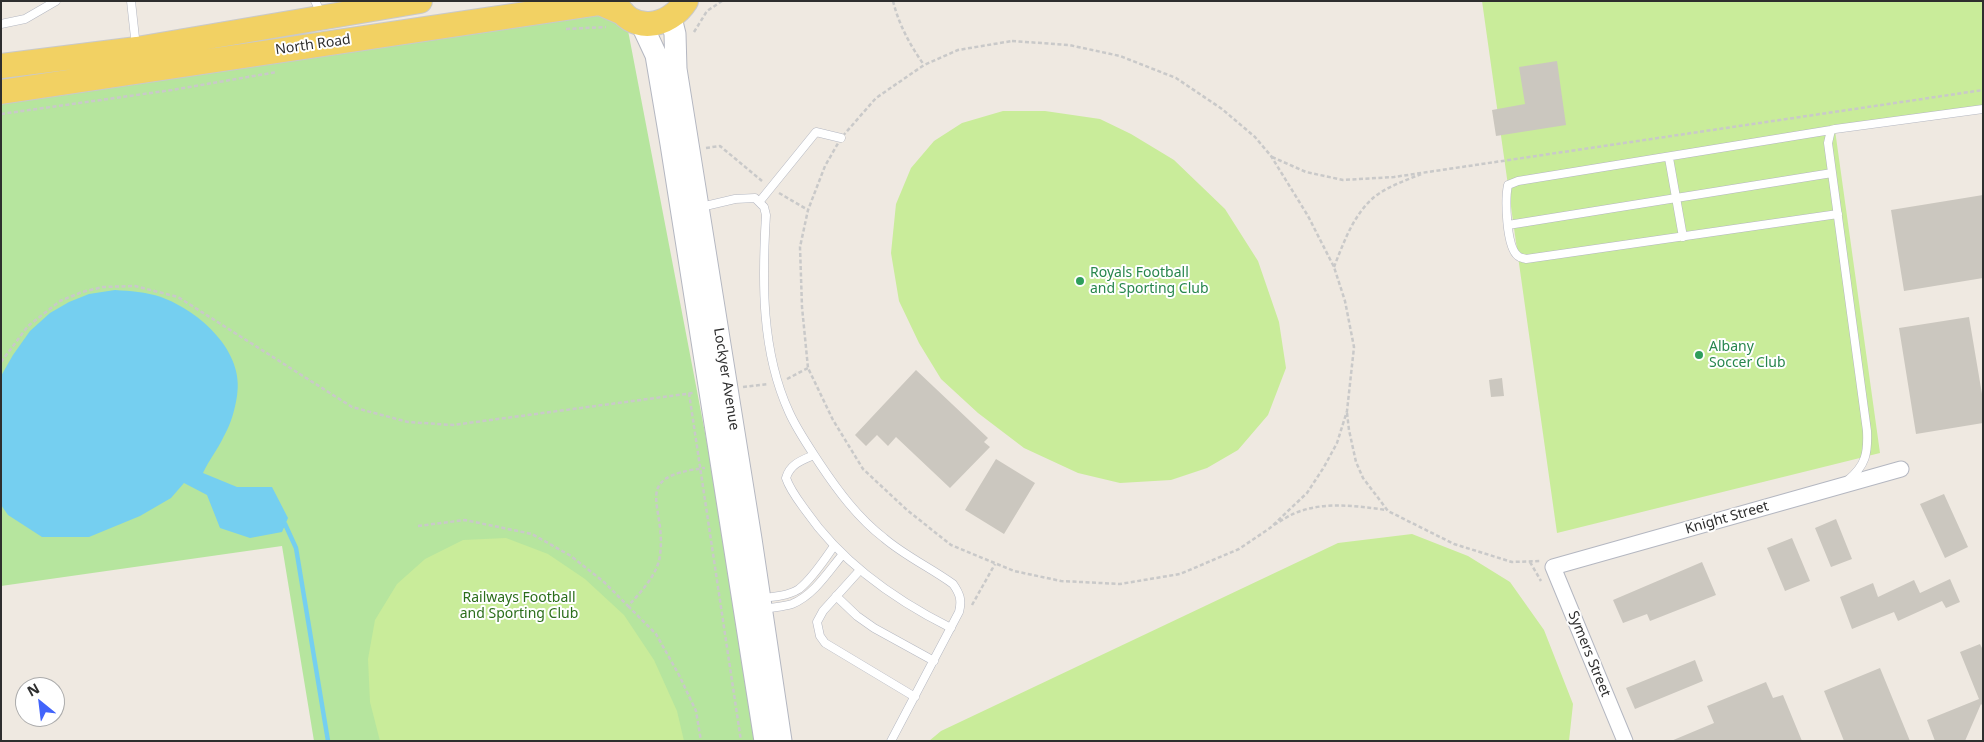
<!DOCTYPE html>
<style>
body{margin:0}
#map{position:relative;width:1984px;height:742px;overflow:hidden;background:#efe9e1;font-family:"Noto Sans",sans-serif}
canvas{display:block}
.frame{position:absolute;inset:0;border:2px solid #2e2e2e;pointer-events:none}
.north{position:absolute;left:15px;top:677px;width:50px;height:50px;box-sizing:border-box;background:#fff;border:1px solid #ababab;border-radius:50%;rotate:331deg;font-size:14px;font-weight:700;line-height:20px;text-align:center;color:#2e2e2e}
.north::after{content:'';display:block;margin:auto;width:18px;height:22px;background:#4264fb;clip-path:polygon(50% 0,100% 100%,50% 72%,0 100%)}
</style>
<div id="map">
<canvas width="1984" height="742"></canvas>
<div class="frame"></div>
<div class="north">N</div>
</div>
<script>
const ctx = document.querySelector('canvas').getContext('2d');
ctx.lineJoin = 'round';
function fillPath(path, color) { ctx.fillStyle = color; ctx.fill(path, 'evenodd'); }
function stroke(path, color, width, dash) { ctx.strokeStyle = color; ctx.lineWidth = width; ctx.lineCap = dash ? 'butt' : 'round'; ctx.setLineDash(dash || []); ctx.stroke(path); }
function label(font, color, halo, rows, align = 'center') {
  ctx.font = font + ' "Noto Sans",sans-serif'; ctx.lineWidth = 4; ctx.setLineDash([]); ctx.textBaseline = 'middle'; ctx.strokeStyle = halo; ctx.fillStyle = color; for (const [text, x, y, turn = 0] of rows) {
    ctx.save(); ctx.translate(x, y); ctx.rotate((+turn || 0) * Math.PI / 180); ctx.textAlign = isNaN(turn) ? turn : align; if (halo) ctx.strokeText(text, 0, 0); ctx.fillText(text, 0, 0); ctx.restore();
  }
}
fillPath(new Path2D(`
 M575 16H604L626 20 764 741H314L282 546 1 586V101Z`), '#b6e59e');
fillPath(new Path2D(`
 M1482 1H1983V106L1835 130 1880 453 1557 533Z
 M1003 111H1045L1100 119 1131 134 1174 160 1225 209 1258 261 1279 322 1286 368 1268 415 1238 450 1207 468 1171 480 1120 483 1078 473 1024 448 978 413 941 379 919 343 899 301 891 253 896 204 911 168 934 141 962 123Z
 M1412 534 1468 556 1510 582 1544 630 1573 704 1569 741H929L941 731 1338 543Z
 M506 538 548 554 585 579 624 615 654 660 677 711 684 741H380L370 702 368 659 375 620 397 584 425 559 463 540Z`), '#c9ec9a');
fillPath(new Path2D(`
 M115 290C130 291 146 292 161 297 199 311 245 351 237 396 235 409 231 424 224 436 218 449 209 460 203 473L237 487H272L288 518 282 532 250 538 220 528 207 495 184 483 171 498 140 516 89 537H42L8 515 1 505V376L13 355 30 331 50 313 69 302 89 294Z`), '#75cff0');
stroke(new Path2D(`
 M285 524 296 548 328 741`), '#75cff0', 4.5);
fillPath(new Path2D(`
 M1557 61 1566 125 1496 136 1492 110 1525 104 1519 67Z
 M1983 195V278L1904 291 1891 210Z
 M1969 317 1983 400V423L1916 434 1899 328Z
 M916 370 988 438 984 442 990 447 950 488 896 437 888 446 877 435 866 446 855 435Z
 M1502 378 1504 396 1491 397 1489 380Z
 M996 459 1035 483 1004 534 965 510Z
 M1944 494 1968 547 1945 558 1920 504Z
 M1836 519 1852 559 1831 567 1815 528Z
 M1792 538 1810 581 1785 591 1767 548Z
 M1702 562 1716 595 1650 621 1647 614 1623 623 1613 600Z
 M1950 579 1960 602 1946 608 1942 601 1898 621 1894 612 1852 629 1840 597 1873 583 1878 597 1914 580 1920 593Z
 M1980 644 1983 650V706L1981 704 1965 741H1935L1927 720 1979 699 1960 652Z
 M1695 660 1703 681 1635 709 1626 688Z
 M1880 668 1910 741H1844L1824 691Z
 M1766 682 1773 698 1783 695 1802 741H1671L1714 723 1707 706Z`), '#cbc7bf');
const lane = new Path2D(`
 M131 1 136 47
 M315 1 322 15
 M1 24 25 19 56 1
 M1831 130 1518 181 1508 185C1505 199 1506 247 1518 256 1520 258 1523 258 1526 259L1838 214
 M1669 158 1683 237
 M760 201 816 132 841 138
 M701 207 735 199 755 198 764 207 766 215C762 280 761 351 789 412 797 430 809 447 820 464 838 491 858 518 884 538 905 556 931 568 953 584 960 594 962 600 959 612L891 741
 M1508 225 1832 173
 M814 455C802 460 790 464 786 478 790 490 798 500 806 511 842 563 895 600 951 628
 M1848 480C1866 465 1868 453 1867 431L1828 143 1831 130 1835 129 1983 109
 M860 570 823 611 817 622 820 636 825 643 915 697
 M836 596 857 616 874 628 934 661
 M760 598C773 597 788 596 799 589 812 579 825 559 834 546
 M764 609C773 607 783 607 792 604 814 595 828 572 843 554`);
const street = new Path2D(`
 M1625 741 1553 567 1901 469`);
const secondary = new Path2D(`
 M671 18 675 34 676 69 751 539 781 741
 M641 23 656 55 671 144 765 741`);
const primary = new Path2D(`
 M615 1C630 35 669 28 686 1
 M1 66 137 49 420 1
 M1 92 600 3 623 13`);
stroke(lane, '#b4b7c1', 9);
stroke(street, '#b4b7c1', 17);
stroke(secondary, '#b4b7c1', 23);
stroke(primary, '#c9c9c9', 26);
stroke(new Path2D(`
 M893 1C899 25 910 45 924 65
 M566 29 606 27
 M694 32 707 11 722 1
 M1012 41 1069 45 1120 56 1176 78 1222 109 1255 137 1271 156 1308 216 1334 267 1345 301 1354 347 1347 411 1337 443 1324 467 1307 493 1270 528 1239 549 1180 574 1120 584 1061 581 1014 571 951 545 907 510 863 469 833 420 808 368 802 307 800 247 808 210 825 166 841 138 876 98 924 65 958 50Z
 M1 114 172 90 277 72
 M706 148 720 146 762 181
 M1272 157 1306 172 1343 180 1394 177 1983 90
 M779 193 808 210
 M1334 267C1343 244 1353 216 1372 199 1385 187 1405 181 1421 174
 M1 362 28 326 60 301 82 292 103 287 135 286 178 297 352 407 408 422 453 425 693 393
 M787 379 808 368
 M743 387 768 384
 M689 393 741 741
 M1347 413 1349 430 1356 462 1363 478 1388 511 1454 544 1512 562 1541 561
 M1274 525C1281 521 1288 516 1295 513 1325 501 1355 506 1387 510
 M418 526 465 520 532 534 571 556 604 582 628 606C641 592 658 574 660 555 667 504 628 477 705 468
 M1530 562 1541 581
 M972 605 995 564
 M628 606 656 634 679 675 696 711 701 741`), '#c9c9c9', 2.5, [4, 2.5]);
stroke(lane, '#fff', 8);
stroke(street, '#fff', 15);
stroke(secondary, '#fff', 21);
stroke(primary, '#f2d163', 24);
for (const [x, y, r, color] of [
 [1080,281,5,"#2e9e5b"],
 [1699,355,5,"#2e9e5b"]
]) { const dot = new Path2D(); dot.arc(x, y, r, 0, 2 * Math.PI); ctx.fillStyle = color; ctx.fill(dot); stroke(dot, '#fff', 2); }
label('14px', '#2e2e2e', '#fff', [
 ["North Road",313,45,-8],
 ["Lockyer Avenue",726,379,81],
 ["Knight Street",1727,518,-16],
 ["Symers Street",1589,654,68]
]);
label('14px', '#27864d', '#fff', [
 ["Royals Football",1090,273],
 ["and Sporting Club",1090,289],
 ["Albany",1709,347],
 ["Soccer Club",1709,363]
], 'left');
label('14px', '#2c6e1b', '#fff', [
 ["Railways Football",519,598],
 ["and Sporting Club",519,614]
]);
</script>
